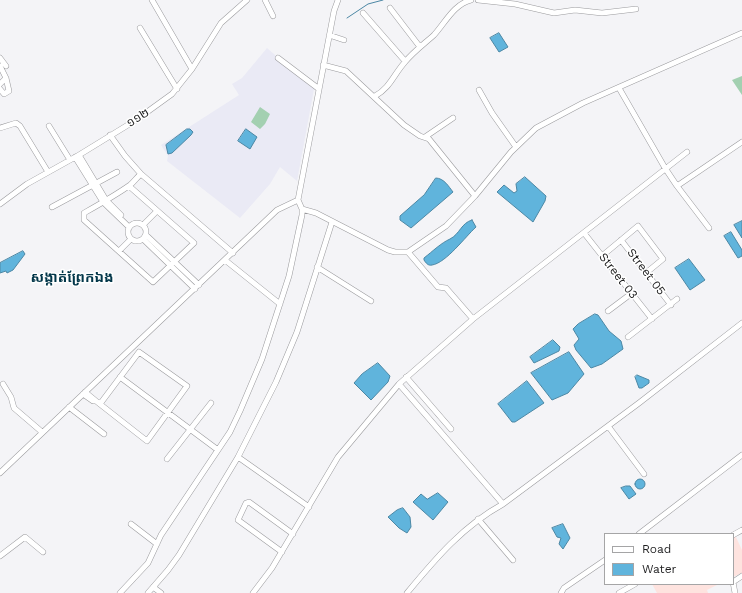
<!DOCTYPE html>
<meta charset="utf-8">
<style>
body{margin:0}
#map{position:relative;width:742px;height:593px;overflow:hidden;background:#f4f4f7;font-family:"Work Sans",sans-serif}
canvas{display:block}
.legend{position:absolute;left:604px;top:533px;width:130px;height:52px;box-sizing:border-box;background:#fff;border:1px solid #a5a5a6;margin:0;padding:5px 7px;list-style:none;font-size:12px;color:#1f1f20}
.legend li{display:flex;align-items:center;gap:8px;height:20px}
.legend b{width:20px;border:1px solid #a5a5a6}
</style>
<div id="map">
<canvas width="742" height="593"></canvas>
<ul class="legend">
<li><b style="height:5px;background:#fff"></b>Road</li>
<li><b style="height:11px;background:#60b4dc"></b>Water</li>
</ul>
</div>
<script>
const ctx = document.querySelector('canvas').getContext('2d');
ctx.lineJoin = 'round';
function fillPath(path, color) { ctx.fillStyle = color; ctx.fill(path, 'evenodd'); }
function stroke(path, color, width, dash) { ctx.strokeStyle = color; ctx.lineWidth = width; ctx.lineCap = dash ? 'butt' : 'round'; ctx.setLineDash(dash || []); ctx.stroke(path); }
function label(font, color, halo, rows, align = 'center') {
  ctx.font = font + ' "Work Sans","Noto Sans Khmer",sans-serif'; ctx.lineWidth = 3; ctx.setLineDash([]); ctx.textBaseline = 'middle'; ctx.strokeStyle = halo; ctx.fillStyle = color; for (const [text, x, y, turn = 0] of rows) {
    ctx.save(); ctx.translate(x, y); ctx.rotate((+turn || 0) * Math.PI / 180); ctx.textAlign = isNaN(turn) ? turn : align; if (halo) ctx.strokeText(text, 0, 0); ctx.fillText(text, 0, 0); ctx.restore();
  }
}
fillPath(new Path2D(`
 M267 48 314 89 297 181 280 167 270 184 240 218 167 161 168 156 161 145 239 95 232 84 242 78Z`), '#eaeaf5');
fillPath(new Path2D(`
 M735 535 742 550V573L733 577V537Z
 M652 584H719L707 590 708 593H657Z`), '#fee3df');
fillPath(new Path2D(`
 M742 76V95L732 80Z
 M260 107 270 114 265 124 260 129 251 122Z`), '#a3d0b1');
const water = new Path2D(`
 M499 33 508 47 499 52 490 38Z
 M187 129H190L193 132 191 135 172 153 168 154 166 145Z
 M246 129 257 137 250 149 238 141Z
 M525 177 546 196 545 201 533 222 497 192 504 185 514 193 517 191 516 184Z
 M436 178C444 178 449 187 453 192L411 228 400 220V216L424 195Z
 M472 220 476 227C465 237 446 263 432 265 428 266 426 263 424 260V258C433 251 441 243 450 239 460 234 461 223 472 220Z
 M742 221V238L734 225Z
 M731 232 742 250V256L738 258 724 236Z
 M23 251 25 254 13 270 7 273 6 271 0 273V263Z
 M689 259 705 280 690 290 675 268Z
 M595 314 598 315 609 331 621 341 623 349 602 364 591 368 576 350 574 345 579 339 573 329 578 324Z
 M553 340 560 347 559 351 534 363 530 357Z
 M569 352 584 374 568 393 552 400 531 373Z
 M378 363 390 376 388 382 371 400 354 383 362 374Z
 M637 375 649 380V383L642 388H639L635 377Z
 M527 381 544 403 515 422H512L498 404Z
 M635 484a5 5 0 1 1 10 0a5 5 0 1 1-10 0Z
 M626 486H630L636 494 629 499 621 488Z
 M438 493 448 502 433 520 413 502 421 494 427 499Z
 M403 508 410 517 411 527 407 533 399 528 388 517 397 510Z
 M563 524 570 538 563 549 559 544 561 538 557 537 552 528Z`);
fillPath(water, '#60b4dc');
stroke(water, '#4c87a4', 1);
stroke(new Path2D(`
 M347 18 368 4 383 0`), '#4c87a4', 1);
const minor = new Path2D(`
 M152 0 192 69
 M265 0 273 16
 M478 0 515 4 554 13 575 10 602 13 636 9
 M390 8 420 47
 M363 13 405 61
 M140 28 177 89
 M329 35 344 40
 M0 58 6 66
 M278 58 319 89
 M323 65 346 71 404 125 420 136 429 139 475 196
 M0 66 6 78 9 91 4 94 0 89
 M0 84 6 78
 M619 88 665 168 677 186 742 142
 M479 90 492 113 516 147
 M375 96C390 88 394 74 405 62 413 52 424 44 434 35 445 23 454 4 471 0
 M49 126 70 160
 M0 128 16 123 20 126 48 172
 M110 135 125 156 141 174
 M425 137 453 118
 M79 155 106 200 121 215
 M75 157 103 202 129 227
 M129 186 194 243 153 282 84 220V213C100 204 116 195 130 185 134 182 137 177 141 174L233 253
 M677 186 709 228
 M0 204 27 184 79 155 136 120 172 94 192 69 221 23 247 0
 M52 207 117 172
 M302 209 316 213 388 250 395 252H408L446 226 475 196 511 152 536 128 583 103 742 33
 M128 232a9 9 0 1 1 18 0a9 9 0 1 1-18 0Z
 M143 225 157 211
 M584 233 652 319
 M146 235 199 285
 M143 239 195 289
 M621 240 671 305
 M119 251 131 239
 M408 252 438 287 446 288 473 319
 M602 256 638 226 663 259 646 273
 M225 260 280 304
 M317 267 371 301
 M608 311 632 293
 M628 337 677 299
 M120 377 218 450
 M406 377 451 429
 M3 384 11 397 14 408 42 432
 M399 384 503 504
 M83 394 93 401H96L85 392
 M96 401 147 441 187 386 139 352 100 404
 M69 407 104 434
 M608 426 644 474
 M238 457 309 507
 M167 459 211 403
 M0 473 277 210 298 200
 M478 519 513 560
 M131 524 157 544
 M639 534 742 455
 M733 535 742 530
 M282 552 238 520 246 503 249 502 293 534
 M0 556 25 537 43 552
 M153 587 161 593
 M120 593 148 563 161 535 230 432 240 411 262 359 289 276 302 215V209L298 200 334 11 338 0
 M148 593 168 570 179 555 238 457 276 382 297 332 332 222
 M253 593 272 568 338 457 399 384 473 319 687 152
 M407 593C436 558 463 526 503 504L639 403 742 323
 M561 593 564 588 605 560
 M619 593 635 584
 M735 593 733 582 742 576`);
stroke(minor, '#9a9a9d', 6);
stroke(minor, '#fff', 5);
label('12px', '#1f1f20', '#fff', [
 ["១១២",138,118,-32],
 ["Street 05",646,272,53],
 ["Street 03",618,276,52]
]);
label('bold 14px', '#023649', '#fff', [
 ["សង្កាត់ព្រែកឯង",72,278]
]);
</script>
